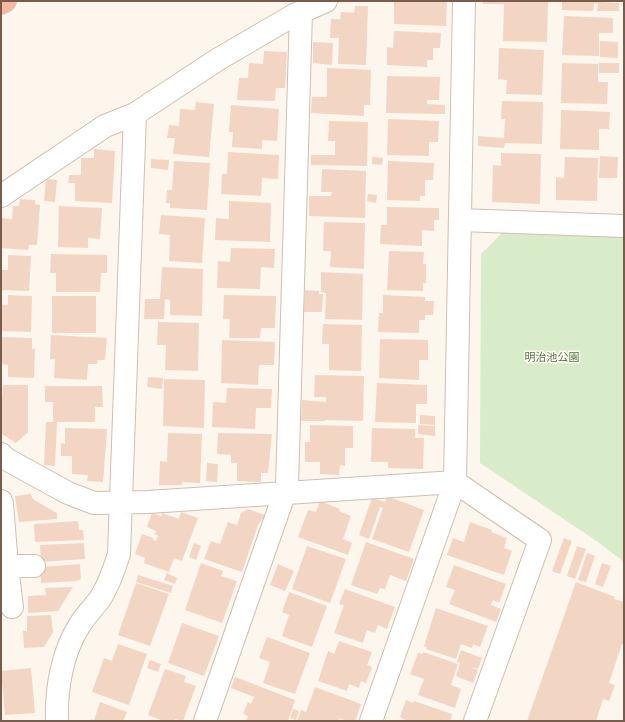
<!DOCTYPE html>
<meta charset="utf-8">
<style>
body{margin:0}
#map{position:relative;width:625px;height:722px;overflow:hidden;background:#fdf6ec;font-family:"PT Sans",sans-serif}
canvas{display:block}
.frame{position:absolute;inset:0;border:2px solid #7a5c4d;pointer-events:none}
</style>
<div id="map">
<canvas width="625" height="722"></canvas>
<div class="frame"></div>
</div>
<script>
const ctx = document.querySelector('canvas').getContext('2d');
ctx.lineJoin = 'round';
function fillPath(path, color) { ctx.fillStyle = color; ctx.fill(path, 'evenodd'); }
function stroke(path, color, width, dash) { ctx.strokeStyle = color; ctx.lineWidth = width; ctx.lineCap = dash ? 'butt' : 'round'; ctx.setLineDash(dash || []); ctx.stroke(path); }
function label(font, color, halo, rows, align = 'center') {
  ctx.font = font + ' "PT Sans","Noto Sans JP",sans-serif'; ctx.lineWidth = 3; ctx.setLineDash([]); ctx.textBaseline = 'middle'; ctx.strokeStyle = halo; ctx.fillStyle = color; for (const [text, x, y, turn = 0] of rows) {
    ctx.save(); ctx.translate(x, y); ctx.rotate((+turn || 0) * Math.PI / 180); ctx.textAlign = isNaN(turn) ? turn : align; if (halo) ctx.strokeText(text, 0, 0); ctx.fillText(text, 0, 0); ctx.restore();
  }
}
fillPath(new Path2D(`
 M502 233 624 237V562L598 542 480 463 481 254Z`), '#d8ecc9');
fillPath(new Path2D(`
 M394 1H447L446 26 394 24Z
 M483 1H548L547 42 503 41 504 4H483Z
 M562 1H602V2L619 3V11H597L598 4 594 3 593 11 562 10Z
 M355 6H368L366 65 338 64 339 38H330L331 19H340L341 12 354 13Z
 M564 16 613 18V33H599V56L562 55Z
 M394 31 441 33 440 48H433V60H427V67L387 65V47L393 48Z
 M600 41 618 42V58L600 57Z
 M313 42 333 43 332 65 313 63Z
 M499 48 544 50 542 95 506 94 507 80 498 79Z
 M264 51 287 52 285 88H276L275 101 237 100 239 78H248L249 63 263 64Z
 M562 63 598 64V82H608L607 104 561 103Z
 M599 63H619V73H599Z
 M327 68 371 70 370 105H364V116L311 113 312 97H327Z
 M387 76 440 77 439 100H427V104L445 105V114L386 113Z
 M502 101 543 102 542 144 505 143 504 148 478 146V136L504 138 505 119H501Z
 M196 102 214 104 209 157 173 154 175 138H167L169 125 179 126 180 109 195 110Z
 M231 105 279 109 277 141 262 140V149L232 147 233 132H229Z
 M561 110 610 112 609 129H599V150L560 149Z
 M388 119 439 121 438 142H429V156L387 155Z
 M329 121 368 122 367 166 311 165V155H335V141H328Z
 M94 149 115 151 112 203 75 201V183H68L69 175H81V158H94Z
 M228 152 279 155 278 179 262 178 261 196 221 194 222 174H227Z
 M501 153 541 154 540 204 492 202 493 165 501 166Z
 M600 156 618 157 617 178H599Z
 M372 157 383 158 382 165 372 164Z
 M565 157 598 158 597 201 556 200V177L564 178Z
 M151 159 169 160 168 170 151 168Z
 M174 161 210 163 207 210 170 208V203H166L167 190H172Z
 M388 161 434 163 433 180H425V196H420V201L387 200Z
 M322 169 366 171 365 218 309 216V196H331L332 192H321Z
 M46 179 57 180 55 202 44 201Z
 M368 194 377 195 376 203 367 201Z
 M20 199 35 200V204L40 205 37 245H29L28 250 1 248V218L12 219 13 206H19Z
 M229 201 271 203 270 242 215 240 216 218 229 219Z
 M59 206 102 208 100 239 88 238V248L58 247Z
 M387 207 439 208V220H434V231L422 230V246L380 244 381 225H387Z
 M161 215 205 218 202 263 169 261 170 235 159 234Z
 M324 222 365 223 364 269 330 267 331 251H323Z
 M231 248 275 249 274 268 261 267 260 289 217 288 218 261 230 262Z
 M389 251 424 252 423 264H426V283H423V291L387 290Z
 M51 254 107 255V273H101L100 292H56V273H50Z
 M8 255 31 256 29 291 1 290V270H8Z
 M162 267 203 269 202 316 170 315V300L165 299 164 319H144L145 299H160Z
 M321 272 363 274 362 320 325 319 326 293 321 292Z
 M305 290 319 291V294H323L322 312H304Z
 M8 295 32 296 31 332 1 331V305H8Z
 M224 295 276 296 275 328H261L260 338H229L230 319H223Z
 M383 295 425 297V301H434L433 315H425V320H419V333L378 332 379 313H383Z
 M52 296H96V333H52Z
 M158 322 199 323 198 371 165 370 166 345H157Z
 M323 324 362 325 361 371 329 370V344H322Z
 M51 335 107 338 105 360H98L97 364H88L87 380 54 378 55 359H50Z
 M1 337 32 338V349H35L34 378 8 377V365L1 364Z
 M380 339 428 340V360H419V380L379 378Z
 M222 340 275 342 274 365H259L258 385 221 383Z
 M315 375 364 376 363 421 325 420V421H301L302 400 326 402V397H314Z
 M148 377 163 378 162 389 147 387Z
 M164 379 205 380 204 428 163 426Z
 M377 383 427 385V404H416V423L375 422Z
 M3 385H28V432L16 443 2 434 1 400H2Z
 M45 386H102L103 407H95V422H57L55 466 44 465 46 422H53V402H45Z
 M227 388 272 389 271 408H256L255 429 212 427 213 402 226 403Z
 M420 415 435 416V425L420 424Z
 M310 425 353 426V448H345V466L340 465 339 475 320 474V462H305V442H310Z
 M418 425 435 426V436L418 434Z
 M65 428 107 429 103 482 87 481 88 475 72 474V456H61V443L65 444Z
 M372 428 415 429V438H424L423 469 388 468V462H371Z
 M168 433 202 434 200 483 182 482V485H159L160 461 167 462Z
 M218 433 272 434 268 473H261V482L237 481V463H231V455L217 454Z
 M207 463 218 464 217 482 206 481Z
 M31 494 32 498 36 501 57 513V519L19 522 15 496Z
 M387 496 424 510 409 552 372 539 383 508 380 507 369 539 359 535 372 498 385 502Z
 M320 501 340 509 339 511 351 516 343 539 352 543 348 555 298 537 308 510 316 512Z
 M248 509 265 515 258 525 242 572 204 559 211 541 220 544 228 522 237 525 241 513Z
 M181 512 198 518 182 561 174 558 169 572 144 563 145 558 135 554 142 534 153 538V540L156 541 158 535 154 534 156 531 147 527 152 513 161 516 162 513 179 519Z
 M78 521 79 530H83L84 540 35 542 34 524Z
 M470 522 492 530 491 532 507 538 504 548 512 551 504 575 447 555 453 538 464 542Z
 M564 538 572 541 560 574 552 571Z
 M366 542 414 559 406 581 390 575 385 589 380 588 377 594 351 585Z
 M84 543 85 559 41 562 40 545Z
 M194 543 201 546 196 560 189 557Z
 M307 546 346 559 330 603 292 589Z
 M577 546 586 549 575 579 567 576Z
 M587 553 595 556 586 582 578 580Z
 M201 563 223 571 221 576 237 581 222 623 185 610Z
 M602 563 611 566 603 587 595 584Z
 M80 564 81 579 76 581 41 583 40 567Z
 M278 564 294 571 285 591 270 585Z
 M454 565 506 584 499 603 493 600 491 605 501 609 496 622 449 604 455 590 446 587Z
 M167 573 177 578 175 584 164 580Z
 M138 575 173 586 171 593 136 582Z
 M576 582 615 597 614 599 624 602V644H622L609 683 615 685 609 701 603 699 596 721H527Z
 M136 583 169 594 150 646 118 635Z
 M73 587 58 611 28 613V596L46 595 45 588Z
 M345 589 395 607 387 629 378 625 375 633 367 630 363 643 334 633 344 605 339 604Z
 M289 592 327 606 312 647 282 636 289 615 282 612Z
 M436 608 488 626 480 647 473 644 472 648 461 644 456 659 426 649 427 647 424 646Z
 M51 615 53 632 44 647 24 648 23 631H27V616Z
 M182 623 219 636 204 676 168 663Z
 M267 637 310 653 295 694 263 683 270 662 259 658Z
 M339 641 372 652 367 665 372 667 366 683 361 681 359 688 349 684 347 691 318 681 328 651 334 654Z
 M118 644 147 654 129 705 92 692 104 658 112 661Z
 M461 650 482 658 478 669 469 666 478 670 473 683 456 676 460 663 457 662Z
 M423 652 458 664 451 685 461 689 455 708 418 695 424 679 410 674 418 653 423 654Z
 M150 660 161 664 158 672 147 668Z
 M31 668 35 713 5 715 1 671Z
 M165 669 186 676 184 682 196 686 183 721 175 719 174 721H164L148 715Z
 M235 677 295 700 288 721H246L248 716 243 714 248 702 251 704 254 697 231 688Z
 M315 687 361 704 355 721H346L339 718 338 721H297L301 710 306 712Z
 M406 700 413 703 414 701 452 714 450 721H407L400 717Z
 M100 702 127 712 123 721H90L91 719 94 720Z
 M293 709 299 711 296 720 290 718Z`), '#f3d5c3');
const street = new Path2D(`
 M1 196 105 126 135 114 217 60 294 15 326 1
 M460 220 624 226
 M1 454 6 459 68 493 94 503 148 502 455 482 540 540 475 721
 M1 501 2 504 7 566 12 607
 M7 566H34
 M57 721C56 689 62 653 79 626 85 616 93 608 100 599 109 585 114 570 119 554L135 114
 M205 721 287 486 301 12
 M371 721 455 482 464 1`);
const highway = new Path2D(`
 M1 3 5 1`);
stroke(street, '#d1beb0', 24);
stroke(highway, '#dad1cd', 24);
stroke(street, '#fff', 22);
stroke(highway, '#f7b7a3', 22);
label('11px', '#537a41', '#fffaf3', [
 ["明治池公園",552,358]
]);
</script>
